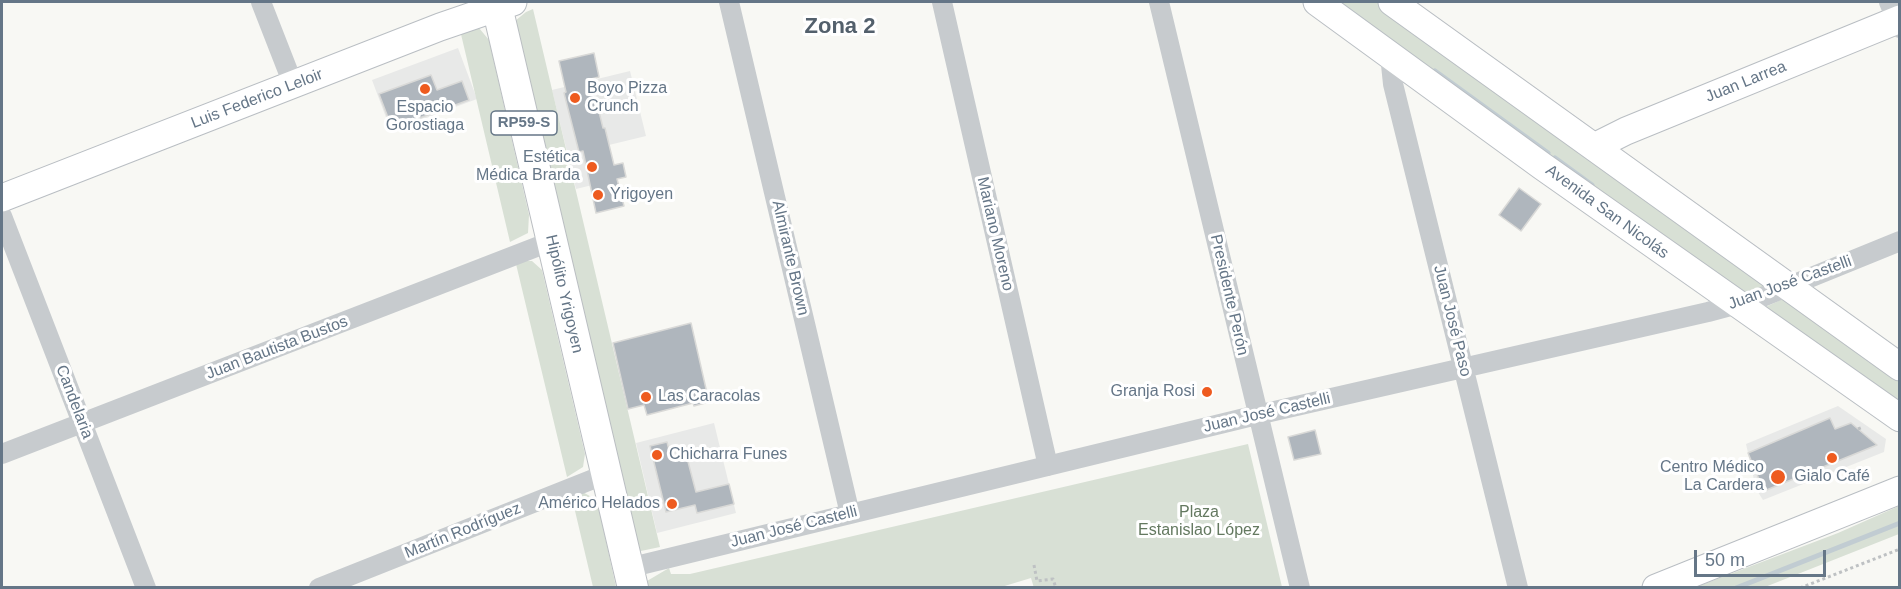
<!DOCTYPE html>
<meta charset="utf-8">
<style>
body{margin:0}
#map{position:relative;width:1901px;height:589px;overflow:hidden;background:#f8f8f4;font-family:Helvetica,sans-serif}
canvas{display:block}
.frame{position:absolute;inset:0;border:3px solid #657687;pointer-events:none}
.scale{position:absolute;left:1694px;top:550px;width:132px;height:27px;box-sizing:border-box;border:3px solid #657687;border-top:0;padding-left:8px;font-size:18px;line-height:21px;white-space:nowrap;color:#657687;-webkit-text-stroke:4px #fff;paint-order:stroke}
</style>
<div id="map">
<canvas width="1901" height="589"></canvas>
<div class="frame"></div>
<div class="scale">50 m</div>
</div>
<script>
const ctx = document.querySelector('canvas').getContext('2d');
ctx.lineJoin = 'round';
function fillPath(path, color) { ctx.fillStyle = color; ctx.fill(path, 'evenodd'); }
function stroke(path, color, width, dash) { ctx.strokeStyle = color; ctx.lineWidth = width; ctx.lineCap = dash ? 'butt' : 'round'; ctx.setLineDash(dash || []); ctx.stroke(path); }
function label(font, color, halo, rows, align = 'center') {
  ctx.font = font + ' Helvetica,sans-serif'; ctx.lineWidth = 6; ctx.setLineDash([]); ctx.textBaseline = 'middle'; ctx.strokeStyle = halo; ctx.fillStyle = color; for (const [text, x, y, turn = 0] of rows) {
    ctx.save(); ctx.translate(x, y); ctx.rotate((+turn || 0) * Math.PI / 180); ctx.textAlign = isNaN(turn) ? turn : align; if (halo) ctx.strokeText(text, 0, 0); ctx.fillText(text, 0, 0); ctx.restore();
  }
}
fillPath(new Path2D(`
 M458 48 477 99 391 131 372 80Z
 M630 71 646 136 609 145 617 179 576 189 552 90Z
 M1838 406 1886 439 1884 452 1763 500 1756 489 1746 444Z
 M714 423 736 513 657 533 636 443Z`), '#e8e9e8');
fillPath(new Path2D(`
 M1327 2H1381L1768 284 1746 297Z
 M533 9 660 547 636 552 515 21 526 12Z
 M479 28 489 40 529 215 528 233 510 242 460 30Z
 M523 261H532L542 270 585 454 583 467 567 477 516 264Z
 M1783 299 1899 374V413L1761 309Z
 M1248 444 1282 587 1034 588 1031 578 998 588H648L647 581 669 568 671 574H690Z
 M581 491 595 499 599 509 616 587H593L571 494Z
 M1899 506V534L1765 587H1696L1838 533Z`), '#d8e0d5');
stroke(new Path2D(`
 M1435 71 1548 153
 M1555 158 1592 185
 M1736 588 1900 523`), '#c1ccd2', 5);
const building = new Path2D(`
 M594 53 599 77 591 79 603 128H605L614 165 623 163 626 177 617 179 624 206 596 213 583 151 579 152 564 93 566 92 559 61Z
 M431 75 437 90 462 81 469 100 392 128 379 94Z
 M1519 188 1541 204 1521 231 1499 215Z
 M691 323 709 402 694 406 693 403 647 415 644 405 628 409 613 343Z
 M1830 418 1835 429 1851 423 1877 445 1764 491 1748 453Z
 M1315 430 1321 454 1294 460 1288 437Z
 M667 442 671 458 686 454 696 492 729 484 734 504 697 513 695 505 666 512 650 446Z`);
fillPath(building, '#afb6bd');
stroke(building, '#d9d9d7', 1.5);
const secondary = new Path2D(`
 M1317 2 1542 166 1900 418
 M1392 2 1900 367
 M1594 147 1626 131 1900 19
 M2 198 440 27 513 2
 M1656 588 1900 490`);
const primary = new Path2D(`
 M496 2 633 588`);
stroke(secondary, '#b9bec3', 29);
stroke(primary, '#babec2', 32);
stroke(new Path2D(`
 M1858 429 1863 427
 M1034 565 1037 581 1053 579 1056 588
 M1800 588 1900 549`), '#bec1c3', 3, [3, 3]);
stroke(new Path2D(`
 M261 2 293 84
 M729 2 850 514
 M942 2 1048 466
 M1159 2 1300 588
 M1889 2 1900 28
 M1390 55 1393 84 1518 588
 M2 216 146 588
 M2 454 552 241
 M628 568 1257 415 1708 312 1760 298 1900 241
 M319 588 606 474`), '#c7cbce', 20);
stroke(secondary, '#fff', 27);
stroke(primary, '#fff', 30);
for (const [x, y, r, color] of [
 [425,89,6,"#ee5b1f"],
 [575,98,6,"#ee5b1f"],
 [592,167,6,"#ee5b1f"],
 [598,195,6,"#ee5b1f"],
 [1207,392,6,"#ee5b1f"],
 [646,397,6,"#ee5b1f"],
 [657,455,6,"#ee5b1f"],
 [1832,458,6,"#ee5b1f"],
 [1778,477,8,"#ee5b1f"],
 [672,504,6,"#ee5b1f"]
]) { const dot = new Path2D(); dot.arc(x, y, r, 0, 2 * Math.PI); ctx.fillStyle = color; ctx.fill(dot); stroke(dot, '#fff', 2); }
for (const [x, y, w] of [
 [524,123,66]
]) { const box = new Path2D(); box.roundRect(x - w / 2, y - 12, w, 24, 4.5); ctx.fillStyle = '#fff'; ctx.fill(box); stroke(box, '#657687', 1.5); }
label('bold 15px', '#657687', null, [
 ["RP59-S",524,123]
]);
label('16px', '#657687', '#fff', [
 ["Juan Larrea",1746,82,-22],
 ["Luis Federico Leloir",257,99,-21],
 ["Avenida San Nicolás",1607,212,36],
 ["Mariano Moreno",995,234,77],
 ["Almirante Brown",790,258,77],
 ["Juan José Castelli",1790,283,-20],
 ["Hipólito Yrigoyen",564,294,77],
 ["Presidente Perón",1229,295,77],
 ["Juan José Paso",1452,321,76],
 ["Juan Bautista Bustos",277,348,-21],
 ["Candelaria",74,402,69],
 ["Juan José Castelli",1267,413,-13],
 ["Juan José Castelli",794,527,-14],
 ["Martín Rodríguez",463,531,-22]
]);
label('16px', '#657687', '#fff', [
 ["Boyo Pizza",587,89],
 ["Crunch",587,107],
 ["Espacio",425,108,"center"],
 ["Gorostiaga",425,126,"center"],
 ["Estética",580,158,"right"],
 ["Médica Brarda",580,176,"right"],
 ["Yrigoyen",610,195],
 ["Granja Rosi",1195,392,"right"],
 ["Las Caracolas",658,397],
 ["Chicharra Funes",669,455],
 ["Centro Médico",1764,468,"right"],
 ["La Cardera",1764,486,"right"],
 ["Gialo Café",1832,477,"center"],
 ["Américo Helados",660,504,"right"]
], 'left');
label('16px', '#647960', '#fff', [
 ["Plaza",1199,513],
 ["Estanislao López",1199,531]
]);
label('bold 22px', '#53606c', '#fff', [
 ["Zona 2",840,27]
]);
</script>
